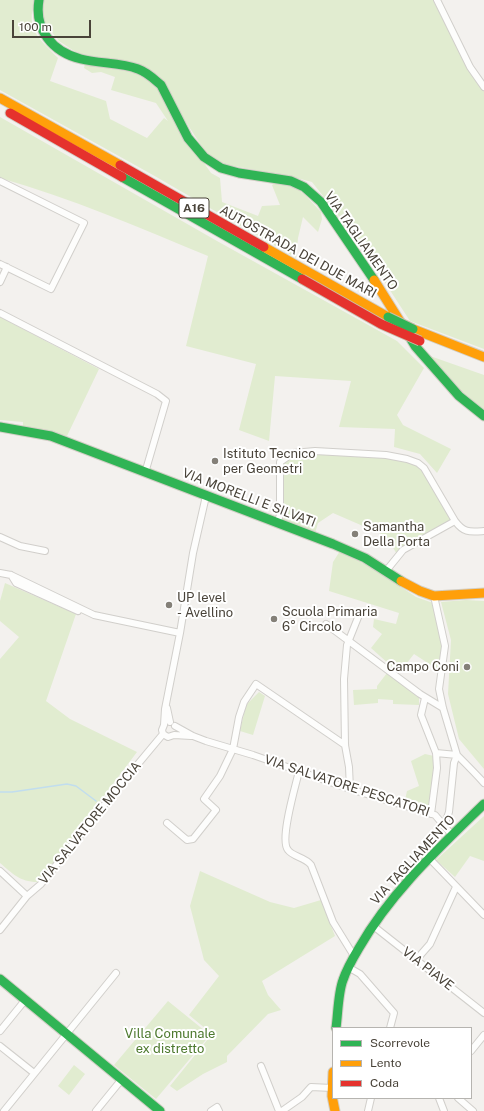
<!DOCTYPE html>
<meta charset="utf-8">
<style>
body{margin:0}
#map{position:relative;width:484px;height:1111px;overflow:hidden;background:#f3f1ee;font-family:"Public Sans",sans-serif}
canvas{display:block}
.legend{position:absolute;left:332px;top:1027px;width:140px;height:72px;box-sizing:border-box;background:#fff;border:1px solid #b6b4b0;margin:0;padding:5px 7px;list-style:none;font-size:12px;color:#494339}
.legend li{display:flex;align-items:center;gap:8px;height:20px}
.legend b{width:20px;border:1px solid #b6b4b0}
.scale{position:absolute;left:12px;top:20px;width:79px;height:18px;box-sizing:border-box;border:2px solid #494339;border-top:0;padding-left:5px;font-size:12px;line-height:14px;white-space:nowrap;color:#494339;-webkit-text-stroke:3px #fff;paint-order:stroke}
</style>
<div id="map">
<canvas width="484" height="1111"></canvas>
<ul class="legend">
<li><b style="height:5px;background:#30b455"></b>Scorrevole</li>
<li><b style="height:5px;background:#ff9f0a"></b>Lento</li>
<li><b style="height:5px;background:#e5322d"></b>Coda</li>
</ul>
<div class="scale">100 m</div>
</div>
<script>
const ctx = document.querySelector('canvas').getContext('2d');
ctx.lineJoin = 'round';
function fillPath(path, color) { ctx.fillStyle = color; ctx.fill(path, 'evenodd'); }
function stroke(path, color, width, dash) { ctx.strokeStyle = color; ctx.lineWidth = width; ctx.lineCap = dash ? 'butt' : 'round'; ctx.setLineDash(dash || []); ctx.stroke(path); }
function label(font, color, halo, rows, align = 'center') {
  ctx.font = font + ' "Public Sans",sans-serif'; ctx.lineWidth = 4; ctx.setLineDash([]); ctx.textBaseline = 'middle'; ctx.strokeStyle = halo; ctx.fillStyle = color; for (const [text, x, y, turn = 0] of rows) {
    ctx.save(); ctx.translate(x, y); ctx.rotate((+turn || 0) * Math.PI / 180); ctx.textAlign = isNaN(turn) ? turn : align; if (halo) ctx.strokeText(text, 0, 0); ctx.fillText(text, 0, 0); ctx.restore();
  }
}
fillPath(new Path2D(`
 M0 0H35C25 30 39 38 58 58L50 81 106 101 110 119 147 138 164 118 168 121 156 103 111 90 115 77 101 72 92 73 84 68 85 64 126 71 143 75 156 85 180 129 211 173 220 178 222 202 258 216 262 206 280 205 272 185 275 183 295 187 306 196 321 212 322 219 318 232 303 217 298 238 296 258 153 175 0 90Z
 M42 0H433L467 67 484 91V349L410 321 356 238 312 182 293 177 223 164 208 156 182 116 163 81 159 76 138 65 77 53 59 41 43 22 41 10Z
 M0 117 217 241 397 341 424 368 397 415 403 425 451 449 437 473 420 454 394 447 395 429 339 427 351 381 275 376 269 441 239 430 256 364 186 346 208 256C140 228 71 198 0 178Z
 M0 317 99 369 67 436 23 426V422L0 420Z
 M430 356 484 375V411L464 395Z
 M293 453 386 455 418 463 455 521 398 556 386 536 333 513 318 523 314 537 277 523 280 462Z
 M340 551 379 572 416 597 433 603 444 647 440 671 414 654 399 673 371 648 382 634 373 627 374 619 396 624 399 613 329 591 333 562Z
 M5 583 76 614 46 701 70 719 137 752 55 861 37 882C20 882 12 873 0 863V659L19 637 0 621V601Z
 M466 600 484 601V769L459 739 448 694 451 640 441 602Z
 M387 673 419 698V705L393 704V700L378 699V703L354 705 353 690 377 689V686Z
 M259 692 265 696 253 735 240 731 246 705Z
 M425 754 434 756V776L429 810 405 800 407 791 419 786 411 761Z
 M484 816V861L470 856 455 877 436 860Z
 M200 871 270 902 294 908 321 900 335 936 262 981 268 995 281 1010 268 1014 227 1056V1062L203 1074 177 1091 170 1086 212 1034 189 1015 219 976 204 960 190 906Z
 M168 1001 210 1035 156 1099 114 1065Z
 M74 1065 85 1074 69 1095 58 1086Z`), '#e1ecd0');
stroke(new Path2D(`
 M0 792H12L67 784 76 786 96 801`), '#c1ddee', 1.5);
const street = new Path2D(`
 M437 0 470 67 484 87
 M0 181 84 223 51 289 0 264
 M0 282 7 267
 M0 313 157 394 166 401 145 473
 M277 523 280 515V462L293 453 315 451 386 455 407 459 418 463 424 468 455 521
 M0 537 20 546 45 551
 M386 571 403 550 455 521C464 533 469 532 484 531
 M0 573 11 575 94 615 180 633
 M11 575 16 583 78 611
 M434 596 445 646 439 689 443 708 457 755 454 763 449 812 444 826
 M326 624 420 694 443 708
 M425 698 421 715 436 753 437 768 431 814
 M167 708 170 722
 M175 726 193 736 206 741 253 755 350 789 435 815 452 835
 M191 736 174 735 168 737 163 734 162 730 164 725 165 709 180 633 193 553 206 496
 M436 753 457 755
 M457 755C466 764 475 773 484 783
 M299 771C296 785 279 840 288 850 293 857 305 857 311 865L333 922 354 956
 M350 789 349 767 345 745 344 679 347 645 359 615
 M167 823 187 840 193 839 216 810 204 799 220 776 233 749 239 717 244 702 256 684 345 745
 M429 858 484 915
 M0 871 27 896
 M372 925 484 1013
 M0 930 27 896 41 884 113 794 163 734
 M416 960 430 944 456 887
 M348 967 360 974 394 1013 390 1028
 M0 1031 26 999
 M0 1046 34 1073
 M471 1051 484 1035
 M261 1066 279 1111
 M439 1098 444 1111
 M458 1098 473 1111
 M4 1111 116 973
 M96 1111 122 1079
 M211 1111 217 1107 219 1111
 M282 1111 302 1097 311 1087 332 1088
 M368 1111 371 1098`);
const fast = new Path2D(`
 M39 0C34 29 52 52 81 59 100 64 120 62 138 69 147 72 154 79 161 85L188 138 204 157 221 168 239 173 291 181 304 187 321 202 374 280
 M122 177 302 279
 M409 336 415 346 459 396 484 416
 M0 427 51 436 333 544 365 558 401 581
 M0 979 160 1111
 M336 1028C338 1014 338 993 343 980 347 968 353 958 359 948 391 892 439 848 484 804`);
const slow = new Path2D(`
 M0 98 120 165
 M264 247 388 317
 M374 280 401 323
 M413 329 484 357
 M401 581 420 591 434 596 484 593
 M333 1072 332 1096 335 1111`);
const jam = new Path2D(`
 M10 113 122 177
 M120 165 264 247`);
stroke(street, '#d1cfcb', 8);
stroke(fast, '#d2cec5', 11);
stroke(slow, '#d2cec5', 11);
stroke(jam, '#d2cec5', 11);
stroke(street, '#fdfdfc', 6);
stroke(fast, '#30b455', 9);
stroke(slow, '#ff9f0a', 9);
stroke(jam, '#e5322d', 9);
const fastBridge = new Path2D(`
 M388 317 413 329`);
const jamBridge = new Path2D(`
 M302 279 381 324 420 341`);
stroke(fastBridge, '#c9bdaa', 11, []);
stroke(jamBridge, '#c9bdaa', 11, []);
stroke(fastBridge, '#30b455', 9);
stroke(jamBridge, '#e5322d', 9);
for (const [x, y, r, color] of [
 [215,461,4,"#848078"],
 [355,534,4,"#848078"],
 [169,605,4,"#848078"],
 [274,619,4,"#848078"],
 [467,667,4,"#848078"]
]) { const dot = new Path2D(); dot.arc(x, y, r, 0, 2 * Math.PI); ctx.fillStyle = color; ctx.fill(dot); stroke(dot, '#fff', 1.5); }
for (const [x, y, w] of [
 [194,208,30]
]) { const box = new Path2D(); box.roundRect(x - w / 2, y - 10, w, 20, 3); ctx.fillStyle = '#fff'; ctx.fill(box); stroke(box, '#494339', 1); }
label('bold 12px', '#494339', null, [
 ["A16",194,208]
]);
label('13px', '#494339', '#fff', [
 ["VIA TAGLIAMENTO",361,241,55],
 ["AUTOSTRADA DEI DUE MARI",298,252,29],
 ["VIA MORELLI E SILVATI",249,498,21],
 ["VIA SALVATORE PESCATORI",347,786,18],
 ["VIA SALVATORE MOCCIA",90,823,-51],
 ["VIA TAGLIAMENTO",413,860,-47],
 ["VIA PIAVE",428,969,38]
]);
label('13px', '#494339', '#fff', [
 ["Istituto Tecnico",223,454],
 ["per Geometri",223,469],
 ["Samantha",363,527],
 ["Della Porta",363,542],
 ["UP level",177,598],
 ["- Avellino",177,613],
 ["Scuola Primaria",282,612],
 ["6° Circolo",282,627],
 ["Campo Coni",459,667,"right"]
], 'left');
label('13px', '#4d792e', '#fff', [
 ["Villa Comunale",170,1034],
 ["ex distretto",170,1049]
]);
</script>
